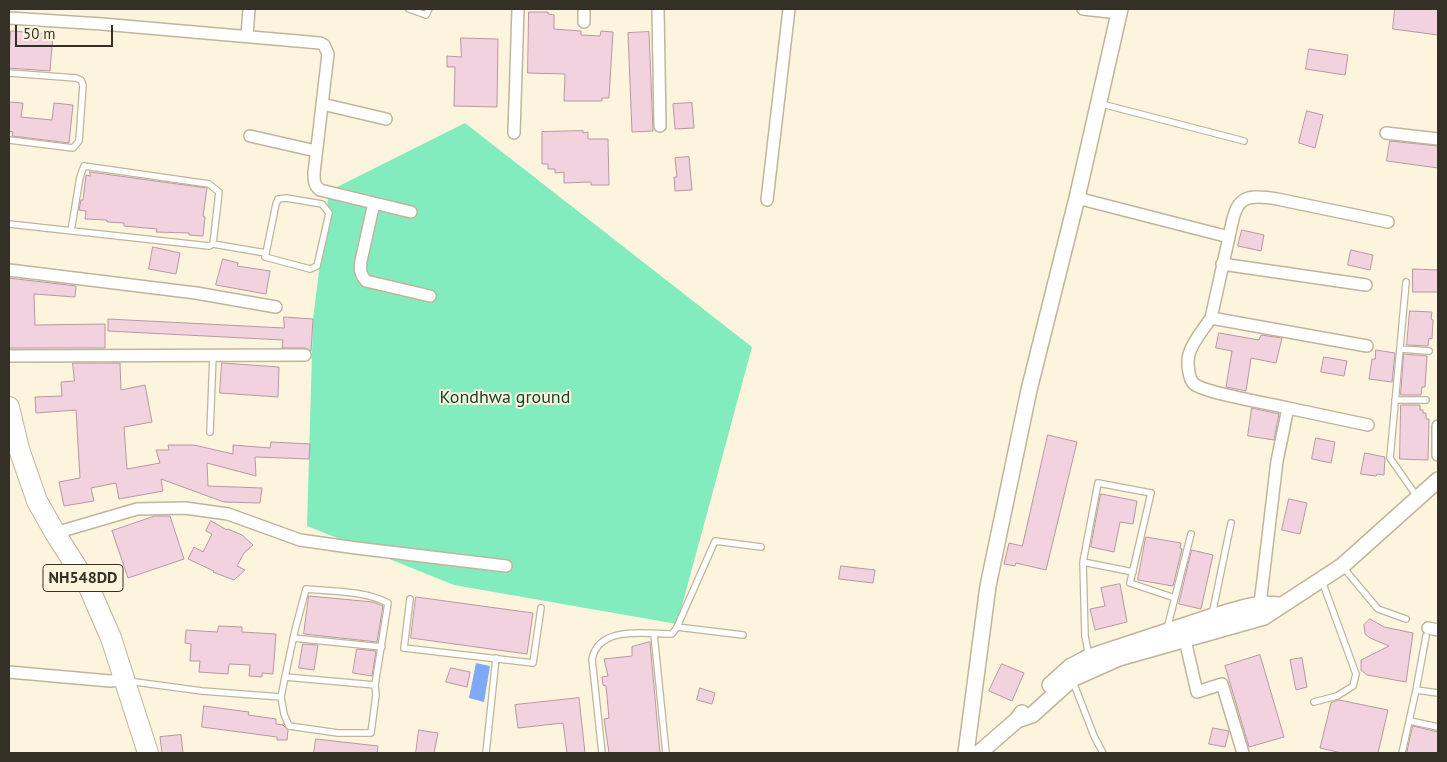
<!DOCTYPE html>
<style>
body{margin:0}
#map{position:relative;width:1447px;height:762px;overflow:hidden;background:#fdf4de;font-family:"PT Sans",sans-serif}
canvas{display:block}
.frame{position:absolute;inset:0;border:10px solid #353026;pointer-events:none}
.scale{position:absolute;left:15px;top:25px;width:98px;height:22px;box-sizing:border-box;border:2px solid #353026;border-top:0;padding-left:6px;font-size:15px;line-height:18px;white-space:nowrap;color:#353026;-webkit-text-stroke:4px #fdf4de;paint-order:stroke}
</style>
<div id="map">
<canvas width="1447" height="762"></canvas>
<div class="frame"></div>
<div class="scale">50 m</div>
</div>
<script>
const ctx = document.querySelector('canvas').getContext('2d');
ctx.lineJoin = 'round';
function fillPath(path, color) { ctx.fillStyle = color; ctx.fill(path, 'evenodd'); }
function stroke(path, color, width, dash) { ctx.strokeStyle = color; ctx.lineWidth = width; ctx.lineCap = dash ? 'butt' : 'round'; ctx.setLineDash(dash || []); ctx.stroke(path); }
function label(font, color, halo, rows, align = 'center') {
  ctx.font = font + ' "PT Sans",sans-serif'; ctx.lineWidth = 4; ctx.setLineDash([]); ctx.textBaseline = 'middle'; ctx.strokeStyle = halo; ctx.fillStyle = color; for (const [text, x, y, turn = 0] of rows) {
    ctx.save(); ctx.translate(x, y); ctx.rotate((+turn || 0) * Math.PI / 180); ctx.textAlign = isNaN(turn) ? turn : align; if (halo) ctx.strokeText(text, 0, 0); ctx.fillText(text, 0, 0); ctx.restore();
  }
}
fillPath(new Path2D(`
 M465 123 752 347 677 624 454 585 307 526 313 319 329 191Z`), '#83ecbe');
fillPath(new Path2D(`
 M476 663 490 666 484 702 469 698Z`), '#7fa9f6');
const building = new Path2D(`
 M1395 9H1438V35L1393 29Z
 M529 12H548V14L554 15V29L581 31V35L600 36 601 31 613 32 609 98H602V101H564L565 74 528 73Z
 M11 31 53 34 50 71 9 68Z
 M649 32 653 131 632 132 628 33Z
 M461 38 498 39 497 107 454 106 455 67H447V56L461 57Z
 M1309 49 1348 55 1345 75 1306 69Z
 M9 102 23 103 21 117 52 120 54 103 73 105 69 143 12 136 13 132 9 131Z
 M692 103 694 128 675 129 673 104Z
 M1307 111 1323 115 1315 148 1299 143Z
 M583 131V133L588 132V139H608L609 185H591V182L564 183V172L555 173V169H548V164H542V132Z
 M1390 141 1438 146V168L1387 161Z
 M689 157 692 190 675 191 674 177H677L675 158Z
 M90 172 207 188 203 216 205 217 203 236 189 235V233L156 232 157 229 124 226V223L107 222V220L85 219 86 211 79 210 81 200H83L86 175 90 176Z
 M1242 230 1264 235 1261 251 1238 246Z
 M153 247 180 253 176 274 149 269Z
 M1351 250 1373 255 1370 270 1348 265Z
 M223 259 238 263 237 266 270 271 266 294 216 285Z
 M1413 269 1438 270V292H1413Z
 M9 278 76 286 75 297 34 294 35 325 105 324V348H9Z
 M1410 311 1432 312 1431 319 1433 320 1432 339 1429 338 1428 346 1407 345Z
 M284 317 313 319 311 351 305 348H282L283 340 108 331V319L284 328Z
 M1219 333 1259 340 1261 335 1282 338 1276 363 1251 358 1246 391 1226 387 1232 351 1216 348Z
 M1376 350 1395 353 1392 382 1369 379 1372 359H1375Z
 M1404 354 1427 356 1425 387H1422L1421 395H1401Z
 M1324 357 1347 361 1344 376 1321 372Z
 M73 363H120L121 390 145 385 152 422 124 427 127 469 160 463 156 450H169L168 445H194L233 454V445L270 448 271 442 310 444 309 459 255 457 256 476 207 463 208 486 262 488 260 503 224 502 161 479 163 491 119 499 116 483 91 488 94 501 64 506 59 482 80 478 76 410 36 413 35 397 62 396 61 382 74 381Z
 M222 363 279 367 278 397 220 393Z
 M1401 405H1420V410H1423V413H1426V419H1429L1428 460 1400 459Z
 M1252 408 1279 414 1274 440 1248 436Z
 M1048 435 1077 442 1046 570 1016 563 1015 566 1004 564 1009 543 1022 546Z
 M1316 438 1335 442 1331 463 1312 459Z
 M1365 453 1385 457 1384 475 1377 474 1376 476 1361 474Z
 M1101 494 1137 501 1133 524 1120 522 1114 552 1091 547Z
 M1289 499 1307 503 1300 534 1282 530Z
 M155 516H170L184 559 128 578 112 531Z
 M211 521 227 530 228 529 242 535 253 545 244 553 237 566 245 570 234 580 213 572 214 571 188 559 194 547 203 552 212 534 206 531Z
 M1146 537 1181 543 1180 548 1182 549 1173 586 1138 580Z
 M1192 550 1213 555 1201 609 1179 604Z
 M841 566 875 570 873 583 839 579Z
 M1120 584 1127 622 1095 630 1090 609 1105 606 1101 588Z
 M309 596 373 602 383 606 377 642 304 634Z
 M416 597 533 613 527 654 411 638Z
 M1370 619 1384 627 1413 633 1406 682 1367 675 1361 670V660L1389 646 1370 638 1365 634 1364 625Z
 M219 626 242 627V632L276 634 273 674 262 673V677L249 676 250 665 229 664 228 674 199 672 200 661H190L191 644 185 643 186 630 217 632Z
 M650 642 660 753H609L604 719 609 718 606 686 603 685 602 677 608 676 604 659 632 656V647Z
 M303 644 318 645 314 670 299 668Z
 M357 649 376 651 372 676 353 673Z
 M1260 655 1284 737 1249 747 1225 666Z
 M1302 658 1307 687 1296 690 1290 660Z
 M1002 664 1024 673 1012 701 989 691Z
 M451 668 470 672 467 687 446 682Z
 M700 688 715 693 712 704 697 700Z
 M579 698 585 753H567L563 723 518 728 515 705Z
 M1339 700 1388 710 1378 753H1342L1320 748 1331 703Z
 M204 706 249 712 248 715 276 719V724L283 725 288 730 287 740H277V737L202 727Z
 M1413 726 1438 732V753H1407Z
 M1213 728 1229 731 1225 747 1209 744Z
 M419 730 438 733 434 753H416Z
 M181 735 183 753H162L160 737Z
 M316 739 378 746 377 753H314Z`);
fillPath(building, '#f1d2de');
stroke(building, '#b598a4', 1);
const service = new Path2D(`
 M409 9 426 15 429 9
 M9 73 76 78 81 80 83 85 79 141 73 148 9 140
 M1098 103 1244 141
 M9 224 209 246 213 244 219 192 209 184 84 166 80 177 71 231
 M213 244 266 253 276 204 278 199 286 198 322 204 329 213 317 266 310 269 265 257 266 253
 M1406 282 1390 458 1418 498
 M1400 349 1429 351
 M1395 400H1426
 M210 432 213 355
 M1083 562 1133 572
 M1342 566 1378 609 1406 619
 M410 599 404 648 533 663 541 608
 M1212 615 1231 523
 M677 627 743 635
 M1167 629 1191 534
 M654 634 666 753
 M293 638 382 647
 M1089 657 1085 636 1083 562 1098 483 1151 493 1130 583 1175 598
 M285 677 295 630 306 589C331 591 366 591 388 603L375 685
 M1072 679 1094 736 1103 753
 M128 681 202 691 281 697 285 677 375 685 376 695 371 733H338L289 726 284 714 281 697
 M1416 690 1438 693
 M1314 702 1337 696 1353 686 1356 674 1322 581
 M1410 721 1438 727
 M486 753 496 658
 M602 753 592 659C599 625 646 634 672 634L677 627 715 541 761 547
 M1402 753 1416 690 1426 636`);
const minor = new Path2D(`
 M658 9 660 126
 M1083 9 1119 13
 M9 18 102 24 320 43 324 45 328 54 314 173C314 181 314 185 320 190L411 212
 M584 22V9
 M247 36 249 9
 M322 104 386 119
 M514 133 518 9
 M1386 133 1438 139
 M250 136 316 151
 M1077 198 1229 237 1211 318 1367 346
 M767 200 789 9
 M374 203 361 261C360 270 360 274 366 281L430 296
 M1229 237C1236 202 1238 192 1277 199L1388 222
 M1222 264 1366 285
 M9 270 196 293 276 307
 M1211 318C1203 330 1193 341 1189 354 1187 362 1188 378 1194 384 1205 393 1271 404 1288 408L1277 461 1260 604 1262 610
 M9 356 305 355
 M1288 408 1368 425
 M1438 426V455
 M55 533 137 509 185 508 228 514 300 540 356 548 506 566
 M1428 628 1438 630
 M1185 640 1197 692 1222 684 1243 753
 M9 672 110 681 124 680`);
const tertiary = new Path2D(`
 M1050 685 1070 667 1089 657 1207 618 1246 607 1260 604 1281 605
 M1017 720 1032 715 1072 679 1119 658 1264 617 1342 566 1438 480
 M966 753 988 586 1029 390 1077 198 1120 9
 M979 753 1017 720 1022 713`);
const trunk = new Path2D(`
 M9 407 19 449 37 501 55 533 88 585 111 638 148 753`);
stroke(service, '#c0b59b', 8);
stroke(minor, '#c0b59b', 14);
stroke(tertiary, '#c0b59b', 18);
stroke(trunk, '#c0b59b', 22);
stroke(service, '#fff', 5.5);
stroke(minor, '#fff', 11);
stroke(tertiary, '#fff', 15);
stroke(trunk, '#fff', 20);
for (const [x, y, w] of [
 [83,578,80]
]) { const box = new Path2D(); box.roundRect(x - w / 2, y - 13.5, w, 27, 4); ctx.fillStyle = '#fdf4de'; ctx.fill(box); stroke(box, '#353026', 1); }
label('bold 16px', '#353026', null, [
 ["NH548DD",83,578]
]);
label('18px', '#144230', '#fdf4de', [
 ["Kondhwa ground",505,398]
]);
</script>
